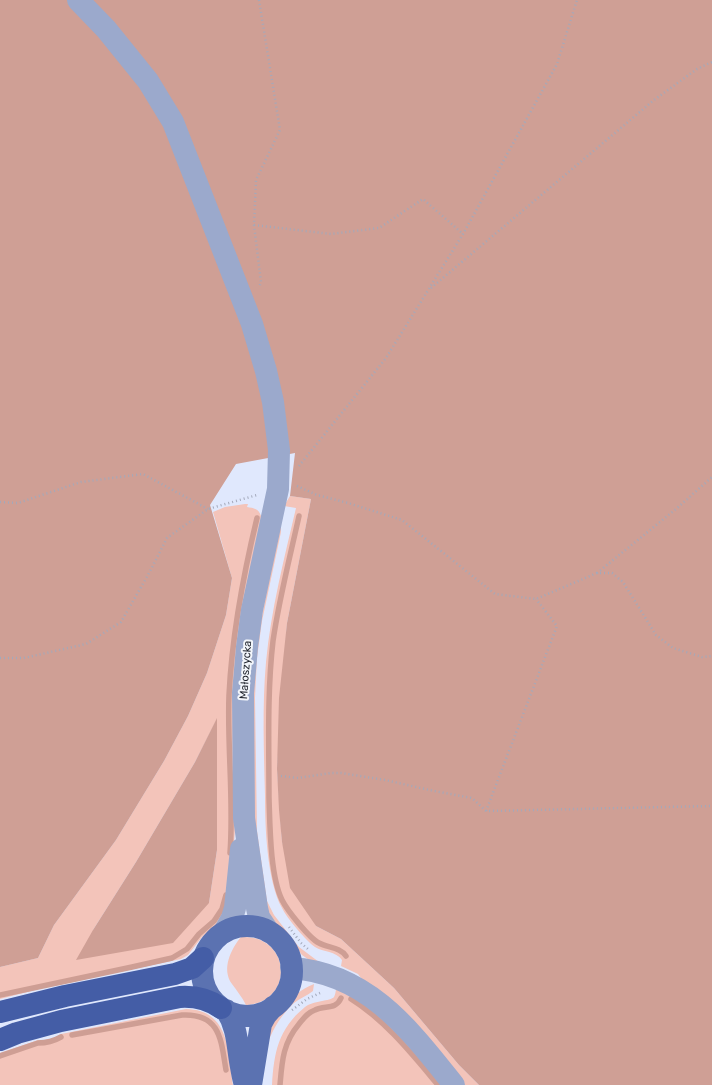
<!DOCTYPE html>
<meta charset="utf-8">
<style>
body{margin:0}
canvas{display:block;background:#e0e8fd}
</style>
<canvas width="712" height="1085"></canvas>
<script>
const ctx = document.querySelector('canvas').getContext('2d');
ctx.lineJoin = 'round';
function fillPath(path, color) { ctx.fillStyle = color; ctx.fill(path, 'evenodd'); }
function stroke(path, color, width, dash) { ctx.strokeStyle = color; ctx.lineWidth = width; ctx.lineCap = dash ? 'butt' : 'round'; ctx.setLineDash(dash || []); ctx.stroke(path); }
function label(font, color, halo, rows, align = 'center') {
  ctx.font = font + ' Rubik,sans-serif'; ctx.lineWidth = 4; ctx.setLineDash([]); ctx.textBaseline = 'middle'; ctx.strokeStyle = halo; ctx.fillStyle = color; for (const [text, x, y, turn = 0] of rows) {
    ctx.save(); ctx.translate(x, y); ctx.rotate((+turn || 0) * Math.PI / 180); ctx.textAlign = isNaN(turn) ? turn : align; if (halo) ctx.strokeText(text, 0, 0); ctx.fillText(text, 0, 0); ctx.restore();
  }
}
fillPath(new Path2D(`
 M290 496 311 499 287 623 277 769 282 842 316 926 341 939 394 988 459 1065 479 1085H464L364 982 358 974 341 966 342 960C336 951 323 952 315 947 307 942 286 917 282 908 267 881 265 827 265 796 264 751 262 707 266 662 271 610 284 559 296 508L284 506Z
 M245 504H248L247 507C254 508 259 509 261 516L229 903 216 925 202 937 188 955 181 959 39 989 0 999V967L38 958 54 925 116 840 164 761 188 716 207 673 226 615 232 578 213 512 225 507ZM217 719V850L209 903 93 930 136 862 195 762Z
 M281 518V532L262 621 257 658 255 698 257 831 267 901 274 915 299 947 319 962H312L302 955 289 938 268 919 252 816 254 657Z
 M241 937C291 934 296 1002 246 1005 242 997 237 991 232 984 221 969 231 949 241 937Z
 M314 984 313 991C307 996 300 998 294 1003 282 1014 274 1027 268 1042H262C275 1020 289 993 314 984Z
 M336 988 380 1014 445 1085H272C274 1053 278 1029 305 1007 312 1001 331 1001 334 997 335 995 336 991 336 988Z
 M186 1009C230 1010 228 1052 233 1085H0V1053L38 1040C46 1041 54 1039 61 1034Z`), '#f3c4ba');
fillPath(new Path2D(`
 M0 0H712V1085H479L459 1065 394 988 341 939 316 926 290 888 282 842 279 810 277 769 279 698 287 623 311 499 290 496 295 453 236 464 210 505 232 578 226 615 207 673 188 716 164 761 116 840 54 925 38 958 0 967Z
 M217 718V850L209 903 173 943 76 960 93 930 136 862 195 762Z`), '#cf9f95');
stroke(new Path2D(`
 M299 516C290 557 279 599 273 641 267 693 269 745 269 798 270 826 270 875 282 900 287 910 309 938 319 943 328 948 340 947 346 956
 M230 853C234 801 227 747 229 695 232 635 243 576 257 518
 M0 995 132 967 172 958 187 949 199 934 214 921 222 909 226 895
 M351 999C386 1021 412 1054 438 1085
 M72 1035 182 1015C221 1013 221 1041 226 1070
 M0 1056 38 1043C46 1043 54 1041 61 1037
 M280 1085C282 1061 283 1043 299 1024 304 1018 307 1013 315 1010 325 1005 336 1010 341 998`), '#ce9e94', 5.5);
stroke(new Path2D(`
 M259 0 280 130 256 180 254 225 261 282 259 288
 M254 225 331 234 379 228 423 199 463 234
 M431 288 654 100 697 69 712 62
 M299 466 386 358 463 234 557 64 577 0
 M297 486 317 495 348 503 402 520 495 594 536 599 597 573H612L623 582 656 635 673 648 702 657 712 656
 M0 502 18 503 81 482 143 474 208 509
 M597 573 676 509 712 477
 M0 658H24L86 644 121 622 148 575 167 538 208 509 257 495
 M281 776 298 778 331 773H341L385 780 434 791 472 798 486 811 712 806
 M486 811 557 626 536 599
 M289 927 301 943 309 950
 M292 1010 307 999 320 993`), '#a3a9bb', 2.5, [1, 3]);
stroke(new Path2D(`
 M78 0 106 29 148 81 173 122 252 324 266 371 273 402 279 450 278 489 252 610 247 647 243 693 244 818 257 908 259 917 269 932
 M224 932 232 918 235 908 241 849
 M291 968C368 973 410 1030 454 1085`), '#9ba9cc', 22);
stroke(new Path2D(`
 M202 971a45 45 0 1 1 90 0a45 45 0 1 1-90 0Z
 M226 1010C238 1028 237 1046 241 1067 242 1073 243 1079 245 1085
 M251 1085 261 1024 266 1015 273 1007`), '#5b72b1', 22);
stroke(new Path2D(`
 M0 1012 65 996 175 974 192 968 203 958
 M0 1040 17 1033 61 1021 180 997C195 996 208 999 221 1008`), '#445da6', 22);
label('11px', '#1c2029', '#f3f6fb', [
 ["Małoszycka",246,670,-86]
]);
</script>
